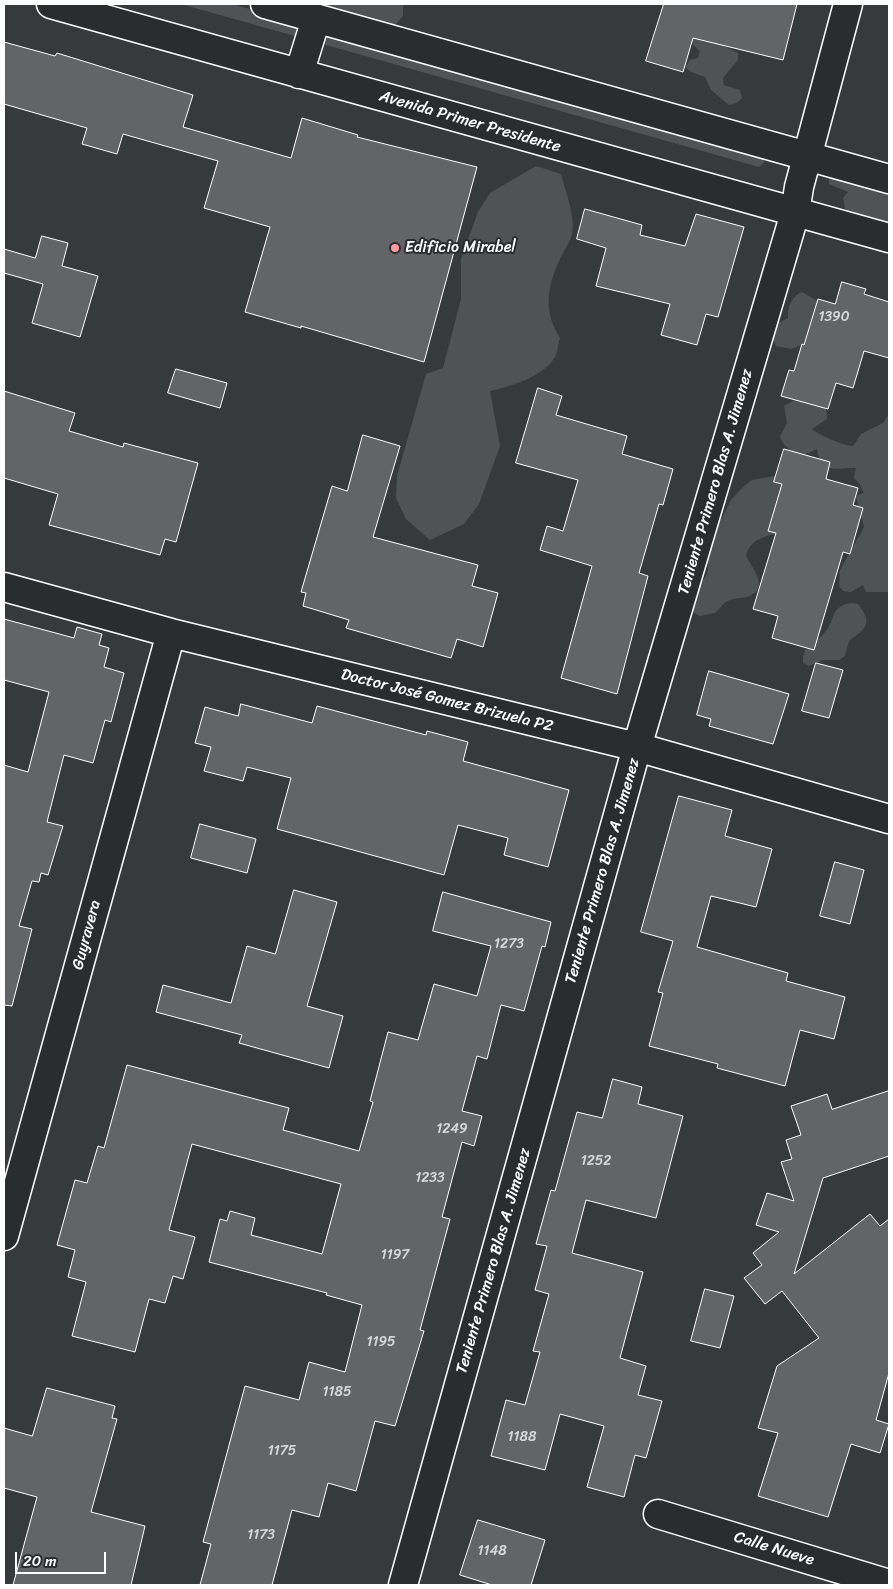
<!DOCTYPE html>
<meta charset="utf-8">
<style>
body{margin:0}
#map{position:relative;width:893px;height:1589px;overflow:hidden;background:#373a3b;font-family:Sriracha,sans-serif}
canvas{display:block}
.frame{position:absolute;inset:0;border:5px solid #fff;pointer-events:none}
.scale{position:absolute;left:15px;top:1552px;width:91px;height:22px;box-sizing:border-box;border:2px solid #fff;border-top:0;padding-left:6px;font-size:15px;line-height:18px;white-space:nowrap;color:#fff;-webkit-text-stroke:4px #2a2d2e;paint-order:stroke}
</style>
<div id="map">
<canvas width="893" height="1589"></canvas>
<div class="frame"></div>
<div class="scale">20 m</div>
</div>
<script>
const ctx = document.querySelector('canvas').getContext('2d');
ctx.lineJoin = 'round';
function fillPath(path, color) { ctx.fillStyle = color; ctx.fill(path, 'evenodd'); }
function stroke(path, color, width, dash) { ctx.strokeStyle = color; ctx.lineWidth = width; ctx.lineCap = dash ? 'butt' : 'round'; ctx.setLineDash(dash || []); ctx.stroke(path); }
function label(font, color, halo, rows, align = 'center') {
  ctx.font = font + ' Sriracha,sans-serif'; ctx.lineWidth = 4; ctx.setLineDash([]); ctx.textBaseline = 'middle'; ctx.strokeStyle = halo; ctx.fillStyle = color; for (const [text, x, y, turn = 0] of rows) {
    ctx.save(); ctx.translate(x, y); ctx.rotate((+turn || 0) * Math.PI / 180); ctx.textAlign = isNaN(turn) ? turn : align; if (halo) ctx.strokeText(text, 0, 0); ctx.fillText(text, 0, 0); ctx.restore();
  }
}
fillPath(new Path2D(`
 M181 4H232L763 153 764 163 759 167Z
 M326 4H403V16L393 27 329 8Z
 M691 24 723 39 724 46 738 53V60L723 78 724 85 740 90 742 98 737 103 729 105 711 90 705 77 691 72 685 67 690 60 698 58 700 51C689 43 690 37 691 24Z
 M536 166 561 174C565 190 576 218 572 234 570 242 564 251 560 259 547 286 543 312 560 338 558 344 558 352 555 357 543 377 511 386 490 391L500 446 479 504 464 524 430 540 406 519 396 498 397 476 426 374 443 368 461 299V259L478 212 490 193Z
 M829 176 889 186V240L846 213 843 198 848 192 829 184Z
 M802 292 819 302 806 343 791 349 776 346 770 332 774 325 788 318C787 307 792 296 802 292Z
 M795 400 826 408 827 419 812 429C818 435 845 446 853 446L861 434 883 423 889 414V592H866L863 585 851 592 843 591 839 586 840 570 864 527 856 496 864 493 859 483 854 478 856 468C836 467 821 476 817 449 813 450 809 454 805 454 795 456 782 445 780 436L787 423 784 406Z
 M780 475 788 476 782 533C766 535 750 539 746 556 752 567 770 589 749 596 742 599 733 597 726 602 722 604 719 610 715 613L700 616 693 612 691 604 694 589 705 578 708 570 707 527 721 520 731 500 744 486 752 480Z
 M850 603 858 604C874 624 865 629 849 641L845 656 839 660H823L809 666 803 663C802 644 816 644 825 632 836 620 829 608 850 603Z`), '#505354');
const building = new Path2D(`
 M664 4H797L783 60 693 38 683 72 646 61Z
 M4 42 55 56 57 53 193 95 183 127 291 158 302 118 358 135 357 137 477 167 424 362 301 326V328L245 312 270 227 204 208 218 161 123 134 117 154 82 144 87 128 4 104Z
 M585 209 642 225 640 235 685 246 696 214 744 227 718 317 706 314 697 345 661 335 670 304 596 286 606 248 577 239Z
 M42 236 68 243 62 266 98 276 80 337 32 323 43 284 4 273V249L35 258Z
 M842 282 866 289 864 294 889 302V358L864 351 853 388 836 383 828 409 781 396 789 370 794 371 802 344 804 345 818 299 835 304Z
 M176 369 227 383 220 408 168 393Z
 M538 388 562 396 556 415 627 436 622 454 673 469 663 505 659 504 639 573 648 576 617 694 561 678 592 566 540 550 547 526 563 531 578 480 516 463Z
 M4 391 75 413 69 431 123 447 124 443 198 463 176 542 165 539 160 555 49 525 58 494 4 478Z
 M363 435 400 446 373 537 478 565 472 586 498 593 483 647 457 639 451 658 346 628 349 620 303 606 306 593 301 592 332 486 347 491Z
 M784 449 830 462 826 479 858 488 853 505 863 508 850 554 843 552 814 650 772 638 778 616 753 609 776 533 768 531 782 484 774 482Z
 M4 619 74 638 77 627 102 634 99 645 109 648 104 667 124 673 111 722 105 720 93 763 64 755 47 822 63 826 48 875 41 873 39 882 32 881 19 926 32 929 12 1006 4 1005V765L28 772 49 692 4 680Z
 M816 663 843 670 829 718 802 711Z
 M709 671 789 694 773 744 709 726 711 719 697 715Z
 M241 704 312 723 317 706 426 735 427 731 468 742 463 761 569 790 548 867 504 855 508 838 458 825 444 875 277 829 291 778 247 767 243 781 204 771 211 747 195 743 205 707 238 716Z
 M679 796 732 810 725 836 772 849 756 907 711 896 697 947 788 973 786 981 845 997 834 1039 800 1030 785 1086 717 1068 718 1064 649 1046 663 993 658 992 673 941 641 932Z
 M200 824 256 839 247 873 191 858Z
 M835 862 864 870 850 924 820 916Z
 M294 890 337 902 307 1006 343 1016 329 1068 239 1043 242 1035 156 1012 163 985 231 1003 247 946 275 954Z
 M443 892 551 922 545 947 542 946 524 1011 501 1005 487 1059 477 1056 462 1111 482 1116 474 1146 462 1142 442 1217 450 1219 420 1330 424 1331 395 1426 375 1421 356 1491 328 1483 319 1517 292 1510 272 1585H200L211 1544 203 1542 245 1386 299 1400 309 1362 345 1372 362 1305 326 1295 327 1293 209 1262 220 1219 227 1221 230 1211 255 1218 251 1235 322 1254 341 1184 192 1144 169 1230 195 1237 183 1279 173 1276 165 1303 149 1299 135 1352 72 1336 86 1282 68 1277 75 1250 57 1245 75 1180 87 1183 98 1146 104 1148 127 1065 289 1108 283 1130 359 1151 373 1102 370 1101 388 1032 418 1040 434 984 477 996 491 946 433 931Z
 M613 1079 642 1087 638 1104 683 1116 656 1218 586 1200 572 1253 643 1272 620 1358 646 1366 638 1395 662 1401 646 1458 635 1455 624 1497 587 1487 604 1426 560 1414 545 1470 491 1456 506 1400 525 1405 540 1352 533 1351 549 1294 535 1290 547 1246 536 1244 551 1190 555 1191 577 1112 602 1118Z
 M889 1091V1156L823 1178 794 1274 870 1214 880 1226 889 1219V1373L876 1420 889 1424 880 1453 851 1444 828 1517 758 1496 778 1433 758 1428 777 1366 819 1338 782 1291 765 1304 744 1278 762 1265 753 1253 779 1232 756 1225 767 1193 794 1201 781 1162 792 1159 786 1140 801 1135 791 1106 827 1094 832 1109Z
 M705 1289 734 1296 720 1348 691 1341Z
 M47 1388 115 1406 112 1418 117 1419 91 1512 145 1526 131 1585H13L37 1497 4 1488V1428L32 1436Z
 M478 1520 545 1540 531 1585H492L460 1575Z`);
fillPath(building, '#636465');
stroke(building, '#fff', 1);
const street = new Path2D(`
 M4 587 171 633 637 747 889 819
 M4 1236 171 633
 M658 1514 889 1584
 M403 1585 637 747 795 213 799 187 848 4`);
const secondary = new Path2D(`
 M51 4 889 238
 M265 4 889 179
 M299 74 316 19`);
stroke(street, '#fff', 31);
stroke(secondary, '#fff', 31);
stroke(street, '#2a2d2e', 28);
stroke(secondary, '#2a2d2e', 28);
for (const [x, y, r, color] of [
 [395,248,5,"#ff9aa2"]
]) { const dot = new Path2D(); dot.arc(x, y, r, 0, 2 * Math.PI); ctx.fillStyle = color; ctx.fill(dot); stroke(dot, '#2a2d2e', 2); }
label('14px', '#d8d8d8', null, [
 ["1390",834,317],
 ["1273",509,944],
 ["1249",452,1129],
 ["1252",596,1161],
 ["1233",430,1178],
 ["1197",395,1255],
 ["1195",381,1342],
 ["1185",337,1392],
 ["1188",522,1437],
 ["1175",282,1451],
 ["1173",261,1535],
 ["1148",492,1551]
]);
label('16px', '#fff', '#2a2d2e', [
 ["Avenida Primer Presidente",470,122,16],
 ["Teniente Primero Blas A. Jimenez",716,482,-74],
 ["Doctor José Gomez Brizuela P2",447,701,14],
 ["Teniente Primero Blas A. Jimenez",603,871,-74],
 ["Guyravera",87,935,-75],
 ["Teniente Primero Blas A. Jimenez",494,1261,-74],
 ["Calle Nueve",774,1549,17]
]);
label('16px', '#fff', '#2a2d2e', [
 ["Edificio Mirabel",405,248]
], 'left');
</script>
